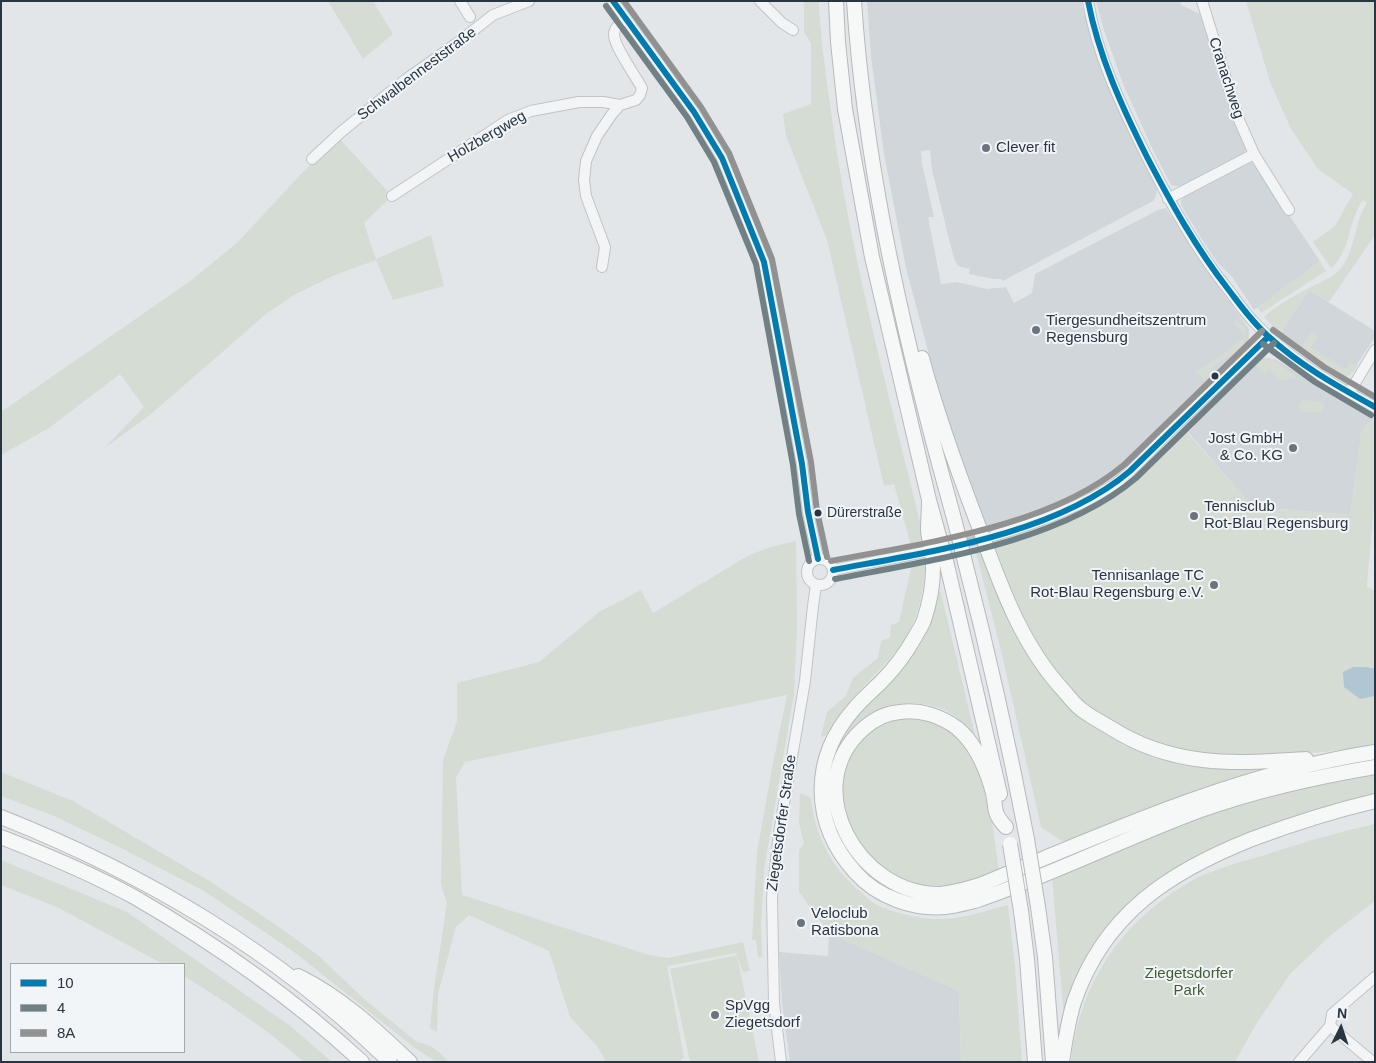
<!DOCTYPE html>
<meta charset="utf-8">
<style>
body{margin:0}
#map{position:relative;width:1376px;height:1063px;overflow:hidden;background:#e3e6e8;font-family:Helvetica,sans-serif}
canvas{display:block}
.frame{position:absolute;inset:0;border:2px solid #293642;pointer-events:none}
.legend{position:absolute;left:10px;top:963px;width:175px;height:90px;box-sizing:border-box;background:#f1f5f7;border:1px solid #a1a9af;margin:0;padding:6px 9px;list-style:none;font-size:15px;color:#293642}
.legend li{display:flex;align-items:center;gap:10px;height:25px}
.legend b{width:25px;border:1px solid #a1a9af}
.north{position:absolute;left:1316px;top:1003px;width:50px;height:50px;-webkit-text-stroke:4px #f1f5f7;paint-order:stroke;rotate:4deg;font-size:14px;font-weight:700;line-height:20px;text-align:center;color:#293642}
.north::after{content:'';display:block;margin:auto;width:18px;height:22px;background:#293642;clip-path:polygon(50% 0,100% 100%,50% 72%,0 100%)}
</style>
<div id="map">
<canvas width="1376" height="1063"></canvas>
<div class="frame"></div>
<ul class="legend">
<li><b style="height:6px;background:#007cb1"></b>10</li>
<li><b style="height:6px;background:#718085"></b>4</li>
<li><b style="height:6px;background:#919191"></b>8A</li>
</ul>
<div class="north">N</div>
</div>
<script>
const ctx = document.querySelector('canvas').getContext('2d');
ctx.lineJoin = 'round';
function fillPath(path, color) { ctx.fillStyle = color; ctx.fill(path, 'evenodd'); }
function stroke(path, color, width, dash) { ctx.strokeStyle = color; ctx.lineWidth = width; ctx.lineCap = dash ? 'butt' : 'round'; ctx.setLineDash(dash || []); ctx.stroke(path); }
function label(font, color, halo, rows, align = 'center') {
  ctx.font = font + ' Helvetica,sans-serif'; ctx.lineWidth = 4; ctx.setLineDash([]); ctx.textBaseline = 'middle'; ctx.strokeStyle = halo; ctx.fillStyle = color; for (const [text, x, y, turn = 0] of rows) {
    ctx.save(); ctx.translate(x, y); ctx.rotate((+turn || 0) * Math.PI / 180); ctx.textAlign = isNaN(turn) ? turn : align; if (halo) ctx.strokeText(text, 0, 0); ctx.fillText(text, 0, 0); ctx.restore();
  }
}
fillPath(new Path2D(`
 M867 1H1081L1091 39 1105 75 1157 189 1156 196 1153 201 1003 281 1001 279H993L969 274 970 269 958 266 954 258 951 247 932 170 930 150 921 151 922 164 934 217H928L941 284 957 282 987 289 1006 287 1014 303 1032 293 1035 274 1158 210 1166 208 1207 271 1249 329V339L1245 347 1133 461 1095 490 1060 508 1030 519 988 530 972 493 957 453 933 370 906 268 884 154 871 56Z
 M1096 1H1180L1181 5 1200 14 1246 146 1245 153 1182 187 1171 185 1153 150 1123 84 1103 27Z
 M1247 162 1254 163 1320 261 1254 310 1233 278 1217 262 1198 233 1181 205V201L1183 196Z
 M1309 290 1375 331V337L1350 375 1344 376 1336 373 1300 350 1280 334Z
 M1267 358 1277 360 1307 379 1323 385 1375 415 1374 419 1362 429 1350 515 1255 507 1251 505 1188 432 1194 427 1191 422 1251 367 1262 359Z
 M829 933 959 991 961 1062H790L782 1003 779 952 828 956Z`), '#d1d6db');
fillPath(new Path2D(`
 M328 1H373L393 34 363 59Z
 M804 1H819C820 38 826 74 831 111 849 250 887 386 920 522L923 544 911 546 894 484 884 486 827 240 786 136 783 114 811 104V43L804 32Z
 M1246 1H1375V235L1329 302 1309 290 1280 334 1264 317C1277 305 1294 296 1309 288 1321 282 1334 277 1342 267 1356 248 1354 222 1367 203L1363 200C1348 220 1351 252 1331 268L1313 242 1335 226 1353 194 1318 169 1291 129 1270 82Z
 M339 138 392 196 364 223 376 259 431 235 444 286 393 300 376 260 335 275 294 295 266 314 150 415 103 449 144 407 120 374 49 428 1 455V412L189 282 238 242 301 174Z
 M1320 261 1326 271 1261 313 1257 307Z
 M1236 319 1246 330C1249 348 1229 354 1219 363 1213 368 1209 373 1204 379L1194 371 1207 365 1245 337 1234 323Z
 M1312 332 1318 336 1311 347 1346 369 1350 362 1357 366C1353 374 1349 377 1340 375L1300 350Z
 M1269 359 1274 360 1297 377 1281 381 1269 370 1265 374 1256 365 1262 360Z
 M1303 400 1323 402 1324 404 1323 411 1322 413 1301 411 1297 405Z
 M1374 419 1375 492 1367 586 1375 591V746C1312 753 1245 763 1182 751 1072 729 1026 637 993 540L1028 530 1063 517 1064 519 1115 493 1116 495 1126 487 1125 485 1190 425 1191 428 1187 432 1251 505 1255 507 1350 515 1362 429Z
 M796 541 797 628 794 694 764 870 761 928 762 957H758L756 940H752L757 852 773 763 787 695 465 762 456 778 462 895 649 955 668 958 743 942 750 971 743 972 737 956 759 1062H690L670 969 737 955 736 953 667 966 684 1057 679 1062H606L597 1046 570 1017 549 951 469 915 456 927 438 994 437 1032 430 1028 434 988 447 903 441 885 443 760 457 721V683L539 662 599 612 641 590 653 613 749 555 771 547Z
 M979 548 1012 625 1036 668 1077 716 1123 745 1155 758 1205 766 1257 769 1258 772 1148 808 1070 841H1062L1041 827 1002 655 975 549Z
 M925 562C925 595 915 630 893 655 870 682 842 704 826 735L822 737 821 736 827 712 846 696 853 678 878 658 881 641 890 638 891 625 899 622 912 564Z
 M940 589 975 735C967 727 956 715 945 710 900 690 851 715 835 759L831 760 848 725 919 647 931 622Z
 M922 717C929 720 937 722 943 725 989 748 992 825 999 870L974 880 945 886 922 885 901 879 872 860 849 827 842 791 845 768 853 750 866 734 882 722 902 718Z
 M1 772 73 801 211 882 272 922 319 956 364 999 417 1042C432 1044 439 1052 449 1062H436L415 1048 294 952 204 891 119 847 54 816 1 796Z
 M1375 772V795L1197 857C1165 873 1130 893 1111 925 1093 954 1079 986 1064 1017L1052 877C1108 853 1164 828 1222 809 1272 792 1324 783 1375 772Z
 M800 793 811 798C815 836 832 869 862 893 867 897 871 902 877 905 895 913 916 918 936 919 961 920 984 911 1008 905L1015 966 1022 1062H961L959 991 829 933 799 892V850L804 844 799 823Z
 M1375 824V901L1331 935 1290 974 1255 1026 1235 1062H1071C1079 984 1120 924 1186 884 1209 870 1240 862 1265 855 1301 843 1338 832 1375 824Z
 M1 860 127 912 289 1025 332 1062H304C267 1029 226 1002 184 976V964H163L57 907 1 885Z`), '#d5dcd3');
fillPath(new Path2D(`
 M1353 667H1366L1375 669V696L1360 699 1344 687 1343 672Z`), '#b1c6d3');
stroke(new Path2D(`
 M938 549 989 537`), '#bec3c7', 10, [10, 5]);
const minor = new Path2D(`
 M460 1 470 17
 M613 1 694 112 722 158 764 262 802 464 808 512 818 559
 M760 1 782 23 793 30
 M1088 1C1097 55 1121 105 1145 153 1168 199 1192 243 1223 283 1234 296 1242 310 1254 322 1287 358 1332 384 1375 407
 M1202 1 1239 120 1254 154 1289 210
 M312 159 341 132 405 80 460 41 493 15 529 1
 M392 196 508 120 531 111 579 102H603L620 105
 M1168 199 1254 154
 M602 267 605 247 586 196 584 180 586 161 597 136 612 114 620 105 636 100 640 95 642 88C636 77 614 46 614 35 614 27 620 24 625 20
 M1349 393 1375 350
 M993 536C1035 523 1078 509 1115 484 1137 468 1155 445 1175 426 1206 396 1238 367 1268 337
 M807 572a13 13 0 1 1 26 0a13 13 0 1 1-26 0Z
 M833 570 924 552
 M1330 1026 1373 1062
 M781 1062 774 1003 772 897 779 833 805 681 813 606 816 585
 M1299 1062 1330 1026 1332 1014 1375 977`);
const highway = new Path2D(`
 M836 1 838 42 845 109 872 257 929 500 947 565 1000 794
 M854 1C864 152 896 300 934 445 944 483 955 520 964 558 988 651 1009 745 1027 839
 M922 358C937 415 958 472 979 527 1000 584 1021 645 1064 691 1069 697 1075 705 1082 710 1091 717 1101 722 1111 728 1139 746 1170 756 1203 760 1237 764 1272 761 1306 759
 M929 500C929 510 928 521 928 531 929 538 931 546 932 553 935 576 931 599 924 620 922 626 918 631 915 637 906 653 894 669 881 682 872 691 862 699 854 709 810 759 811 824 856 873 877 897 914 910 946 907 956 906 966 903 975 901 1052 875 1125 838 1201 810 1257 790 1316 777 1375 767
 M1 817C147 875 277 952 390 1062
 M1006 827C990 811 998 805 991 786 985 766 974 742 957 728 941 716 920 709 900 712 886 713 874 719 863 729 798 787 858 895 940 894 954 893 967 889 980 885 1110 831 1235 774 1375 752
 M1 837C47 855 93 874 136 898 217 945 293 998 362 1062
 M1038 907 1045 957 1053 1062
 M1021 911 1027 959 1035 1062
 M298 976C341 997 375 1029 410 1062
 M1062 1062C1065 1042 1068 1021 1074 1002 1104 914 1169 872 1252 839 1292 824 1333 811 1375 801`);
stroke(minor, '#c1c4c6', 12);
stroke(highway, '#b6b9bd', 16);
stroke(minor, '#f2f4f5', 10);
stroke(highway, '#f6f7f7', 14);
const highwayBridge = new Path2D(`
 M1027 839 1038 907
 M1010 844 1021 911`);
stroke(highwayBridge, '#b6b9bd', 16, []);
stroke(highwayBridge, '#f6f7f7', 14);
stroke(new Path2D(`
 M613 1 694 112 722 158 764 262 802 464 808 512 818 559
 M1088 1C1099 57 1122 107 1147 157 1171 203 1196 248 1228 289 1241 306 1252 322 1268 336 1299 365 1337 386 1375 407
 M833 570C928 552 1055 535 1130 471L1268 337`), '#007cb1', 6);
stroke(new Path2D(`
 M606 6 687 117 714 162 756 264 793 465 799 514 809 561
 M1263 344 1315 382 1371 415
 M835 579C932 560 1059 543 1136 478L1274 343`), '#718085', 6);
stroke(new Path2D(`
 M624 1 701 107 729 153 772 259 811 462 817 511 827 557
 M1273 330 1324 367 1375 397
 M831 561C924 543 1051 527 1125 464L1262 331`), '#919191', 6);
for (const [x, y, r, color] of [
 [986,148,5,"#6a747c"],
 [1036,330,5,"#6a747c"],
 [1215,376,4.5,"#293642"],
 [1293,448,5,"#6a747c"],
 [818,513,4.5,"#293642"],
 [1194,516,5,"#6a747c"],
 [1214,585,5,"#6a747c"],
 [801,923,5,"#6a747c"],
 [715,1015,5,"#6a747c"]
]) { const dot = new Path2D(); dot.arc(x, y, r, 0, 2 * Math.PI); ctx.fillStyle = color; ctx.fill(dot); stroke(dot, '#f1f5f7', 2); }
label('14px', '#293642', '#f1f5f7', [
 ["Dürerstraße",827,513]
], 'left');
label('15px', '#293642', '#f1f5f7', [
 ["Schwalbenneststraße",417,74,-37],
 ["Cranachweg",1226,78,72],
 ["Holzbergweg",487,137,-30],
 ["Ziegetsdorfer Straße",782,823,-82]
]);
label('15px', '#293642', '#f1f5f7', [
 ["Clever fit",996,148],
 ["Tiergesundheitszentrum",1046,321],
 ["Regensburg",1046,338],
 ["Jost GmbH",1283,439,"right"],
 ["& Co. KG",1283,456,"right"],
 ["Tennisclub",1204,507],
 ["Rot-Blau Regensburg",1204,524],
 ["Tennisanlage TC",1204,576,"right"],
 ["Rot-Blau Regensburg e.V.",1204,593,"right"],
 ["Veloclub",811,914],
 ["Ratisbona",811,931],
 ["SpVgg",725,1006],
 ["Ziegetsdorf",725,1023]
], 'left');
label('15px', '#435e37', '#f1f5f7', [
 ["Ziegetsdorfer",1189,974],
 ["Park",1189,991]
]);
</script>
